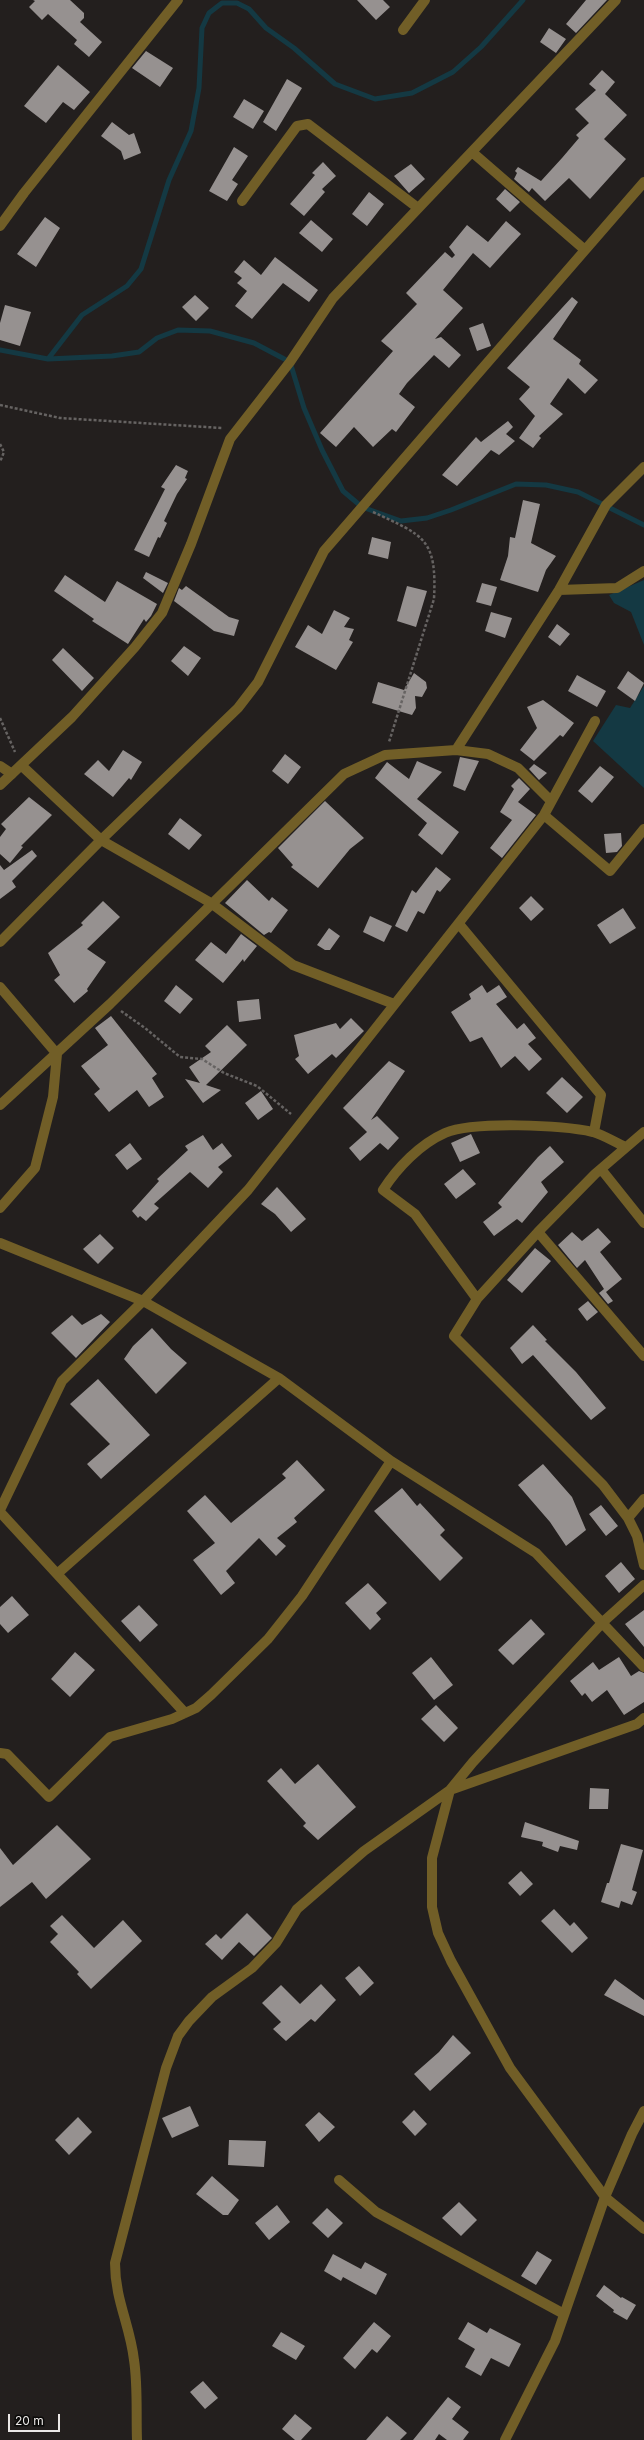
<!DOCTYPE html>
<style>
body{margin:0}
#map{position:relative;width:644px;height:2440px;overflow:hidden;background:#231f1e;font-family:Inter,sans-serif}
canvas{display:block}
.scale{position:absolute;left:8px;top:2414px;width:52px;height:18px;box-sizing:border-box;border:2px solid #eae7e6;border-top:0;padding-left:5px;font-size:12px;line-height:14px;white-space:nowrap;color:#eae7e6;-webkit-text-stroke:3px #0b0a09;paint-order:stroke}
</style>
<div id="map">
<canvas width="644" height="2440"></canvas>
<div class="scale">20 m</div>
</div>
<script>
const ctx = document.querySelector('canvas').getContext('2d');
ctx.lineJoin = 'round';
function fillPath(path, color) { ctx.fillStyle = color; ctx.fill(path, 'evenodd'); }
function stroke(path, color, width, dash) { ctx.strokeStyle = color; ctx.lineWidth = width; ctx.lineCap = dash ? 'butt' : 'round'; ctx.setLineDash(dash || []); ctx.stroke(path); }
fillPath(new Path2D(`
 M644 580V645L631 612 614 603 609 595Z
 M644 686V788L593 741 616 705 630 708Z`), '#143943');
stroke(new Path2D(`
 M0 350 48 359 82 315 127 286 141 269 169 180 191 131 199 88 202 28 209 13 222 3H237L249 9 266 28 294 48 335 84 375 99 412 93 453 72 481 47 523 0
 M48 359 112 356 139 352 157 338 178 330 210 331 254 343 290 362 304 408 322 450 343 491 362 507 401 521 427 518 451 510 516 484 546 485 578 492 644 525`), '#143943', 5);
fillPath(new Path2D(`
 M33 0H70L84 13V18L80 22 102 42 89 57 74 44 77 40 48 14 42 20 29 7 35 1Z
 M357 0H383L390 7 376 20Z
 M586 0H607L576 33 566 24Z
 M549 28 566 39 556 53 540 42Z
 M146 51 173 68 160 87 132 68Z
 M58 65 90 92 74 110 63 102 46 123 24 106Z
 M602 70 615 82 605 94 627 115 604 139 626 159 590 199 569 178 545 201 532 188 529 192 514 179 517 173 515 171 518 167 541 181 562 158 579 138 576 135 589 123 575 109 596 90 589 84Z
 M287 79 302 88 276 131 263 122Z
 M244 99 264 111 253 129 233 117Z
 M112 122 129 135 134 133 141 153 124 160 121 151 101 136Z
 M234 147 248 156 232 180 238 184 227 201 209 191Z
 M323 162 336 176 322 189 325 192 304 216 290 204 315 175 312 173Z
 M411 164 425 179 409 193 394 176Z
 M505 189 520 202 510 212 496 199Z
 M369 192 384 204 367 226 352 214Z
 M45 217 60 228 36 267 17 254Z
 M311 220 333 239 322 252 299 233Z
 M506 221 521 234 508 248 490 268 473 253 443 290 463 308 435 339 441 337 461 355 449 368 434 355 407 383 399 394 415 407 396 432 392 429 373 447 354 427 336 447 320 433 393 351 381 341 417 304 406 293 445 252 452 258 455 255 449 247 467 225 488 242Z
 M275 257 318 290 309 302 283 283 252 319 235 306 247 291 237 283 242 278 234 272 244 260 261 275Z
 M195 295 209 308 196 321 182 307Z
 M572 297 578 302 553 339 581 360 579 364 598 380 585 394 568 378 550 404 563 414 539 436 541 438 533 448 519 438 535 416 519 399 530 387 507 368Z
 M5 305 31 312 20 346 0 340V323Z
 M483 323 491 346 477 351 469 328Z
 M508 421 513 427 506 434 515 441 499 455 491 450 457 486 442 475 476 437 481 442Z
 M176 465 188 471 185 478 187 479 177 494 164 521 167 523 160 538 158 537 149 557 134 550 165 489 161 487Z
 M523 500 540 504 531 543 556 556 546 570 538 592 500 580 508 556 510 537 515 538Z
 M372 537 391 542 388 559 368 554Z
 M146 572 168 583 163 593 143 578Z
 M65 575 105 602 117 581 157 604 151 616 146 622 144 619 128 644 92 621 94 619 54 591Z
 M482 583 497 587 491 606 476 602Z
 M186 586 229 617 239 620 234 636 214 631 174 601 179 588 182 590Z
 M407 586 427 591 416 627 397 621Z
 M334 610 350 618 344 627 354 629 349 640 353 642 336 670 295 647 308 625 322 634Z
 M491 612 512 618 505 638 485 631Z
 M557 624 570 634 560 646 548 637Z
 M184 646 201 658 188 676 171 661Z
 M63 648 94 678 82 691 52 660Z
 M628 671 644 683 635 701 617 688Z
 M414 673 426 682 427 688 422 697 415 696 416 708 412 715 372 703 378 682 404 690Z
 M577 675 606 691 597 707 568 691Z
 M543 700 574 723 563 737 560 735 534 761 520 750 537 728 527 707Z
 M123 750 142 762 131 780 129 778 113 797 84 774 98 760 109 771Z
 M285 754 301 767 288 784 272 771Z
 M460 757 479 761 465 791 453 786Z
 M417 761 442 772 417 799 459 832 442 855 418 835 427 823 375 778 387 762 409 779Z
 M534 764 547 773 539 780 529 769Z
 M600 766 614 777 592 803 578 791Z
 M519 778 530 789 518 802 536 815 502 858 490 848 512 820 500 812 514 789 511 786Z
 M29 797 52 815 21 846 23 847 10 863 0 854V837L6 829 1 824Z
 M325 801 364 838 350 849 318 888 291 867 293 865 278 848Z
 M180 818 202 835 189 850 168 834Z
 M621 833 622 846 617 852 606 853 604 834Z
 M32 850 37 856 12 881 16 887 0 899V865L4 870Z
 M436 867 451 879 440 892 437 890 424 914 418 911 407 932 395 926 412 890 416 893Z
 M247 880 269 901 272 897 288 910 271 933 269 932 264 935 225 903Z
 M531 896 544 909 531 921 519 908Z
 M103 901 120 917 87 949 106 962 87 989 88 991 74 1003 54 980 60 975 48 953 83 925 81 923Z
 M623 908 636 928 610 944 597 925Z
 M370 916 392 926 384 942 363 932Z
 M329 928 340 936 330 950H325L317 945Z
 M241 934 257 946 244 962 243 959 223 983 195 960 211 942 226 954Z
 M176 985 193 999 180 1014 164 1001Z
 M482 985 487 993 499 985 507 997 496 1004 517 1029 524 1023 536 1038 528 1044 542 1059 529 1071 515 1056 501 1068 482 1037 470 1042 451 1012 471 999 469 994Z
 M259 999 261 1019 239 1022 237 1001Z
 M111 1016 157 1074 152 1078 164 1097 149 1107 137 1090 109 1112 94 1094 100 1089 81 1066 108 1045 95 1028Z
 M351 1018 364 1031 336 1058 332 1054 308 1074 295 1059 299 1056 294 1035 336 1023 340 1029Z
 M227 1025 247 1045 206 1085 221 1090 203 1103 185 1079 200 1083 189 1067 211 1052 205 1046Z
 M389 1061 405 1071 371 1120 377 1116 399 1138 388 1150 380 1143 360 1161 349 1148 367 1132 343 1108Z
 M562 1077 583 1097 567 1113 546 1093Z
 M261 1091 273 1109 258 1120 245 1103Z
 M471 1134 480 1153 460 1162 451 1143Z
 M203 1135 213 1150 222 1143 232 1156 218 1167 223 1172 208 1188 190 1172 154 1204 159 1208 146 1221 140 1216 138 1218 132 1211 159 1181 157 1179 188 1150 185 1146Z
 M130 1143 142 1159 127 1170 115 1155Z
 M550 1146 564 1162 541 1182 548 1192 522 1223 517 1219 494 1236 483 1222 502 1207 498 1203 538 1157Z
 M463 1169 476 1184 456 1199 444 1184Z
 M277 1187 306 1219 291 1232 275 1214 261 1204Z
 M598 1228 611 1242 600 1252 622 1279 606 1292 613 1301 608 1304 599 1293 604 1289 585 1260 577 1268 558 1245 572 1232 582 1241Z
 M100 1234 114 1248 98 1264 83 1249Z
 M535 1248 551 1261 522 1293 507 1280Z
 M588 1301 598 1312 587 1321 578 1309Z
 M101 1314 110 1322 76 1358 51 1333 72 1315 82 1325Z
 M533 1325 547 1340 545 1341 576 1372 606 1408 591 1420 533 1355 522 1364 510 1348Z
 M152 1328 171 1349 187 1363 156 1394 124 1359 133 1346Z
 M98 1379 150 1435 101 1479 87 1464 110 1444 70 1404Z
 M297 1460 325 1490 294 1518 297 1522 277 1538 286 1546 276 1556 259 1538 226 1571 235 1583 221 1595 193 1560 215 1543 187 1511 205 1495 231 1523 286 1478 282 1474Z
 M543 1464 572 1497 586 1530 566 1546 550 1522 518 1485Z
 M402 1488 417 1506 420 1503 445 1530 440 1535 463 1558 440 1581 374 1511Z
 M601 1505 618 1526 606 1536 589 1514Z
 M621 1562 635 1579 619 1593 605 1576Z
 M368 1583 387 1603 376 1613 381 1619 370 1630 345 1603Z
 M12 1596 29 1615 8 1633 0 1624V1607Z
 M139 1605 158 1625 140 1642 121 1621Z
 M644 1610V1647L625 1624Z
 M531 1619 545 1634 513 1665 498 1650Z
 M75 1652 95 1670 70 1697 51 1679Z
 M431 1657 453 1685 434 1700 412 1673Z
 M619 1657 631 1676 639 1671 644 1673V1702L624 1715 607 1690 592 1702 585 1693 582 1696 570 1681 593 1662 599 1670Z
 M436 1705 458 1728 444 1742 421 1719Z
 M318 1764 356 1807 318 1840 303 1826 306 1823 267 1781 281 1768 295 1784Z
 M590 1788 609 1789 608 1809H589Z
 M525 1822 579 1841 577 1850 560 1846 558 1852 542 1846 543 1842 521 1837Z
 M57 1825 91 1859 46 1899 32 1882 0 1907V1848L13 1865Z
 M621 1844 643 1850 632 1890 637 1892 632 1905 621 1901 619 1908 601 1902 607 1883H609Z
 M521 1871 533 1884 520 1896 508 1883Z
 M554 1909 570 1926 574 1922 588 1938 572 1953 541 1921Z
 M247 1913 272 1938 254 1956 239 1942 222 1960 205 1944 216 1934 221 1939Z
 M62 1915 94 1948 123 1920 142 1941 91 1989 77 1974 79 1972 50 1942 58 1934 50 1926Z
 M359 1966 374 1983 360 1996 345 1978Z
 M615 1979 644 2000V2016L604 1995Z
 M321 1984 336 2000 315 2022 311 2019 286 2041 273 2029 281 2022 262 2003 281 1985 300 2004Z
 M453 2035 471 2053 430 2091 414 2074 439 2052Z
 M190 2106 199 2126 172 2138 162 2118Z
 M414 2110 427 2124 415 2136 402 2122Z
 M319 2112 335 2127 319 2142 305 2125Z
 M78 2117 92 2132 69 2155 55 2140Z
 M229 2140 266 2141 264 2167 228 2165Z
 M212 2176 239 2200 228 2215H223L196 2194Z
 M459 2202 477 2220 461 2236 442 2218Z
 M277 2205 290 2222 269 2240 255 2223Z
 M327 2208 343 2223 328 2238 312 2223Z
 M537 2251 552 2260 536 2285 521 2276Z
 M333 2254 361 2269 365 2262 387 2274 376 2295 343 2277 341 2281 324 2271Z
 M604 2285 621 2298 622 2297 636 2305 627 2320 613 2312 614 2310 596 2296Z
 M374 2322 391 2336 377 2353 372 2349 355 2369 343 2358Z
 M468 2322 487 2333 490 2328 521 2344 509 2367 491 2358 481 2376 465 2367 475 2349 458 2339Z
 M281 2332 305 2346 296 2360 272 2346Z
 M203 2381 218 2398 205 2409 190 2392Z
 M448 2397 461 2407 452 2419 469 2432 463 2440H447L439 2434 435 2440H413Z
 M295 2414 312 2428 301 2440H295L282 2429Z
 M387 2416 407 2433 400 2440H366Z`), '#969190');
stroke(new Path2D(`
 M0 405 60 418 222 428
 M0 444 4 452 0 462
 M373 512C424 536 437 538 434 599L389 742
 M0 718 15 752
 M121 1011 145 1028 180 1057 202 1059 224 1073 257 1086 291 1114`), '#666362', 2.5, [3, 2]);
stroke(new Path2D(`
 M403 30 425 0
 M472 152 585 250
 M242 201 297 126 308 124 418 208
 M0 226 24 193 178 0
 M559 590 617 588 644 571
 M456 750 488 754 518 768 551 801
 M21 765 101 840 211 903 293 965 394 1004
 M0 766 12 774
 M0 785 72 717 135 647 162 613 191 544 230 439 290 362 333 298 616 0
 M544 815 610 871 644 829
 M459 924 601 1095 594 1132
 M0 942 101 840 238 708 258 682 324 551 644 182
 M0 987 57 1054 53 1097 35 1168 0 1208
 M0 1105 110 1004 344 774 385 755 456 750 559 590 606 505 644 467
 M644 1132 595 1174 538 1232 477 1299 454 1336 603 1485 628 1518 644 1499
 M601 1169 644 1223
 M538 1232 644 1356
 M0 1243 143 1301 279 1378 391 1461 536 1553 644 1667
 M477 1299 415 1214 383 1190C397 1168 420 1144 445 1133 474 1121 562 1125 593 1132 604 1135 616 1143 626 1147
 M0 1510 62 1381 143 1301 248 1190 544 815 595 721
 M0 1512 185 1713
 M628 1518 637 1536 644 1565
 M57 1574 279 1378
 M644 1718 637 1724 450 1790 432 1858V1907L438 1933 451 1961 510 2068 605 2197 644 2229
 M0 1753 7 1754 49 1797 110 1737 172 1719 196 1708 211 1695 268 1639 302 1596 391 1461
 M339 2180 376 2212 564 2314
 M137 2440C136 2414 138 2386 134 2360 130 2325 115 2300 115 2263L166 2068 178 2036 189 2021 212 1997 252 1968 276 1943 297 1909 364 1851 450 1790 473 1762 603 1622 644 1585
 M505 2440 555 2341 605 2197 632 2134 644 2111`), '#715e27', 10);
</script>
